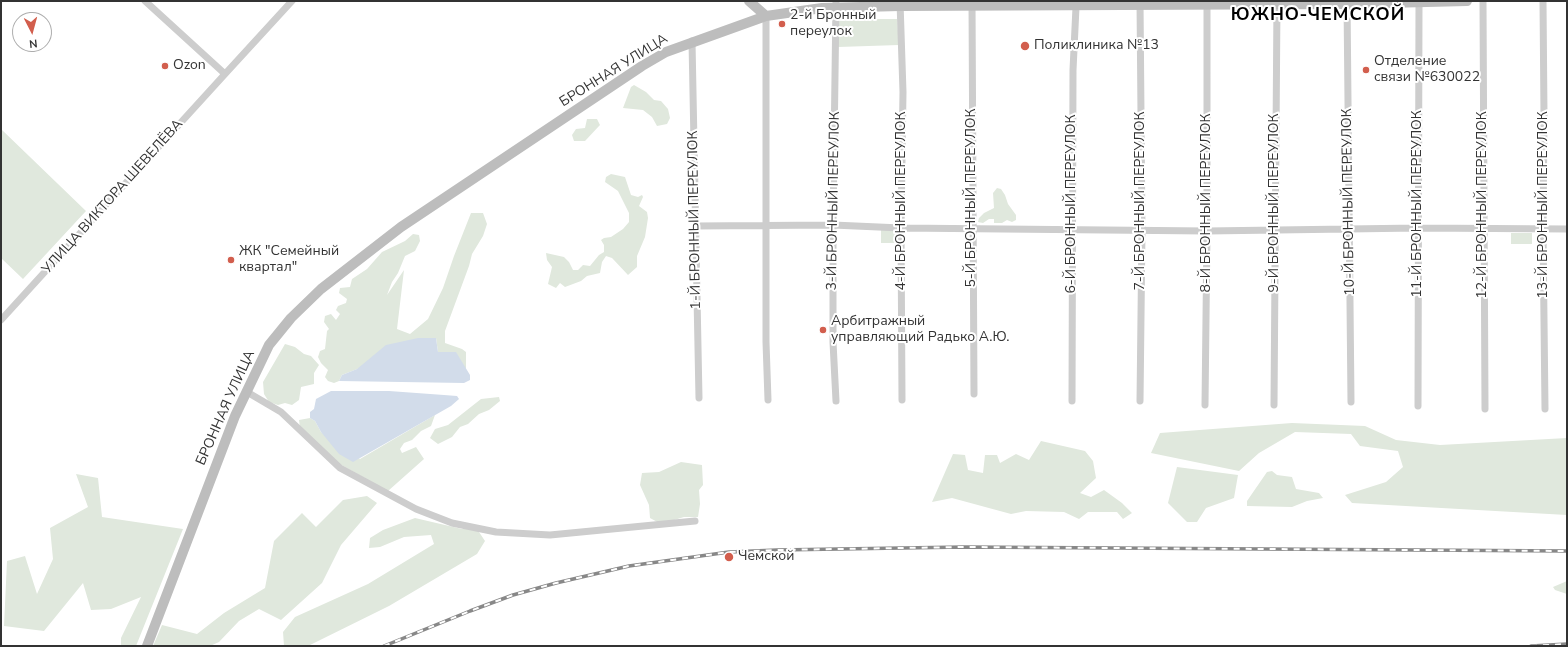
<!DOCTYPE html>
<html>
<head>
<meta charset="utf-8">
<style>
  body { margin:0 }
  #map { position:relative; width:1568px; height:647px; overflow:hidden; background:#fff; font-family:"Nunito Sans",sans-serif }
  canvas { display:block }
  .frame { position:absolute; inset:0; border:2px solid #333; pointer-events:none }
  .north { position:absolute; left:12px; top:12px; width:40px; height:40px; box-sizing:border-box; background:#fff; border:1px solid #adadad; border-radius:50%; rotate:174deg; font-size:11px; font-weight:700; line-height:16px; text-align:center; color:#333 }
  .north::after { content:''; display:block; margin:auto; width:14px; height:18px; background:#d25e4d; clip-path:polygon(50% 0,100% 100%,50% 72%,0 100%) }
</style>
</head>
<body>
<div id="map">
<canvas width="1568" height="647"></canvas>
<div class="frame"></div>
<div class="north">N</div>
</div>
<script>
const ctx = document.querySelector('canvas').getContext('2d');
ctx.lineJoin = 'round';
function fillPath(path, color) {
  ctx.fillStyle = color;
  ctx.fill(path, 'evenodd');
}
function shape(rows) {
  const path = new Path2D();
  for (const r of rows) {
    path.moveTo(r[0], r[1]);
    for (let i = 2; i < r.length; i += 2) path.lineTo(r[i], r[i + 1]);
  }
  return path;
}
function trace(path, color, width, dash) {
  ctx.strokeStyle = color;
  ctx.lineWidth = width;
  ctx.lineCap = dash ? 'butt' : 'round';
  ctx.setLineDash(dash || []);
  ctx.stroke(path);
}
function write(font, color, halo, rows, align = 'center') {
  ctx.font = font + ' "Nunito Sans",sans-serif';
  ctx.lineWidth = 4;
  ctx.setLineDash([]);
  ctx.textBaseline = 'middle';
  ctx.strokeStyle = halo;
  ctx.fillStyle = color;
  for (const [text, x, y, turn = 0] of rows) {
    ctx.save();
    ctx.translate(x, y);
    ctx.rotate((+turn || 0) * Math.PI / 180);
    ctx.textAlign = isNaN(turn) ? turn : align;
    if (halo) ctx.strokeText(text, 0, 0);
    ctx.fillText(text, 0, 0);
    ctx.restore();
  }
}
const green = shape([
  [870,19,897,19,899,45,838,47,839,21],
  [634,85,646,92,654,100,661,101,668,109,670,118,667,124,657,126,652,117,643,110,623,108,631,87],
  [587,119,597,119,600,125,585,141,574,141,572,135,576,129,585,128],
  [1,129,86,211,23,279,1,258],
  [611,174,625,177,631,195,638,197,642,195,643,197,639,206,647,212,648,218,645,237,637,256,637,267,628,275,612,258,606,256,602,262,600,273,587,276,581,281,565,287,560,283,556,288,548,284,552,267,547,260,546,253,564,257,569,262,573,270,578,270,583,265,590,266,599,255,604,252,604,245,601,240,604,238,611,237,623,229,629,222,629,213,618,191,605,182,606,177],
  [997,188,1001,189,1005,195,1008,204,1016,215,1016,220,1012,222,1007,220,1002,223,994,223,994,219,989,219,983,223,978,222,979,218,984,213,994,208,993,193],
  [471,213,483,213,487,224,483,236,472,254,469,266,445,331,445,343,462,349,466,352,466,370,455,352,438,352,436,338,342,375,339,381,334,383,328,381,325,377,328,370,321,363,318,357,320,351,325,349,327,331,329,329,324,322,325,316,331,314,336,320,340,314,336,310,338,306,346,303,347,299,339,293,340,288,350,287,352,279,367,269,382,252,405,241,413,234,419,235,420,241,415,251,405,256,398,273,392,282,387,295,404,270,397,329,410,334,428,319,443,288,454,256],
  [881,230,898,230,898,243,881,243],
  [1511,233,1532,233,1532,244,1511,244],
  [285,344,295,347,304,354,311,356,319,365,314,373,314,384,301,387,299,400,292,405,285,403,278,405,269,402,264,394,263,382],
  [499,397,500,401,489,410,479,414,468,424,460,427,452,437,438,444,430,438,435,429,448,425,481,399],
  [435,415,431,426,421,431,412,440,404,443,400,449,402,453,416,447,424,459,388,491,336,462,300,428,299,420,310,418,315,421,321,432,360,459],
  [1292,423,1365,426,1396,440,1440,445,1567,438,1567,515,1352,503,1345,495,1386,482,1403,467,1398,451,1360,446,1351,434,1295,432,1259,453,1239,471,1151,453,1160,433],
  [1041,441,1085,451,1093,461,1096,478,1080,493,1091,497,1104,490,1122,503,1132,513,1123,519,1117,512,1088,512,1079,519,1064,512,1026,511,1011,514,952,498,932,502,953,454,965,455,968,470,983,473,985,455,997,455,1000,463,1016,454,1029,460],
  [681,462,702,465,703,485,699,490,700,504,698,517,684,517,661,524,650,518,649,505,640,485,642,473,659,472],
  [1177,467,1238,475,1234,498,1206,508,1197,522,1187,522,1168,503],
  [1272,471,1277,475,1292,477,1296,489,1319,493,1323,498,1307,501,1292,507,1247,506,1247,501,1267,472],
  [76,474,98,478,102,517,183,529,136,646,121,646,121,638,141,597,111,609,91,610,83,583,44,631,4,626,7,561,25,556,37,594,53,559,50,528,88,507],
  [367,496,377,503,341,545,322,583,281,620,259,609,239,621,219,642,210,646,153,646,162,625,197,634,224,613,265,588,274,541,302,513,316,527,343,500],
  [415,518,462,529,477,529,485,541,477,554,389,606,308,646,284,646,283,632,295,617,368,584,434,544,431,535,404,537,380,547,369,548,370,538,383,530],
  [1567,581,1567,594,1555,590,1553,587]
]);
const water = shape([
  [418,338,436,338,438,352,456,352,470,375,470,380,464,383,339,381,342,375,357,369,386,345],
  [331,391,389,391,444,395,457,396,459,399,451,406,353,462,339,454,321,432,315,421,310,418,310,412,314,409,316,399]
]);
const street = shape([
  [145,1,225,74,292,1],
  [972,1,974,394],
  [1347,1,1351,402],
  [1483,1,1485,409],
  [1543,1,1544,115,1543,230,1545,409],
  [900,2,903,92,901,228,902,400],
  [766,16,766,342,768,400],
  [692,41,699,398],
  [695,226,833,225,901,228,1207,231,1418,228,1567,229],
  [1,320,225,74],
  [247,392,281,412,340,468,416,509,452,523,496,532,550,535,695,521],
  [836,401,833,342,833,225,836,1],
  [1072,401,1073,70,1076,7],
  [1140,401,1142,230,1140,1],
  [1205,405,1207,231,1207,1],
  [1274,405,1277,1],
  [1418,406,1419,1]
]);
const secondary = shape([
  [749,1,766,16],
  [147,646,235,416,269,345,291,318,321,289,401,227,642,66,666,52,766,16,822,8,900,6,1346,4,1467,1]
]);
const rail = shape([
  [384,646,470,611,513,595,556,583,629,566,729,552,777,550,964,547,1567,551],
  [1531,646,1567,644]
]);
const markers = [
  [782,24,4,"#d25e4d"],
  [1025,46,5,"#d25e4d"],
  [165,66,4,"#d25e4d"],
  [1366,70,4,"#d25e4d"],
  [231,260,4,"#d25e4d"],
  [823,330,4,"#d25e4d"],
  [729,557,5,"#d25e4d"]
];
const poiNames = [
  ["2-й Бронный",790,16],
  ["переулок",790,32],
  ["Поликлиника №13",1034,46],
  ["Отделение",1374,62],
  ["связи №630022",1374,78],
  ["Ozon",173,66],
  ["ЖК \"Семейный",239,252],
  ["квартал\"",239,268],
  ["Арбитражный",831,322],
  ["управляющий Радько А.Ю.",831,338],
  ["Чемской",738,557]
];
const streetNames = [
  ["БРОННАЯ УЛИЦА",614,71,-32],
  ["УЛИЦА ВИКТОРА ШЕВЕЛЁВА",113,197,-48],
  ["5-Й БРОННЫЙ ПЕРЕУЛОК",972,198,-90],
  ["3-Й БРОННЫЙ ПЕРЕУЛОК",834,201,-89],
  ["4-Й БРОННЫЙ ПЕРЕУЛОК",902,201,-90],
  ["7-Й БРОННЫЙ ПЕРЕУЛОК",1141,201,-90],
  ["10-Й БРОННЫЙ ПЕРЕУЛОК",1349,202,-91],
  ["8-Й БРОННЫЙ ПЕРЕУЛОК",1207,203,-90],
  ["9-Й БРОННЫЙ ПЕРЕУЛОК",1275,203,-90],
  ["6-Й БРОННЫЙ ПЕРЕУЛОК",1072,204,-90],
  ["11-Й БРОННЫЙ ПЕРЕУЛОК",1418,204,-90],
  ["12-Й БРОННЫЙ ПЕРЕУЛОК",1483,205,-90],
  ["13-Й БРОННЫЙ ПЕРЕУЛОК",1544,205,-90],
  ["1-Й БРОННЫЙ ПЕРЕУЛОК",695,220,-91],
  ["БРОННАЯ УЛИЦА",226,408,-66]
];
const districtNames = [
  ["ЮЖНО-ЧЕМСКОЙ",1318,16]
];
fillPath(green, '#e0e8dd');
fillPath(water, '#d2dcea');
trace(street, '#cdcdcd', 7);
trace(secondary, '#bdbdbd', 10);
trace(rail, '#888', 3.5);
trace(rail, '#fff', 2, [6]);
for (const [x, y, r, color] of markers) {
  const dot = new Path2D();
  dot.arc(x, y, r, 0, 2 * Math.PI);
  ctx.fillStyle = color;
  ctx.fill(dot);
  trace(dot, '#fff', 1.5);
}
write('14px', '#333', '#fff', poiNames, 'left');
write('14px', '#333', '#fff', streetNames);
ctx.letterSpacing = '1px';
write('bold 18px', '#000', '#fff', districtNames);
ctx.letterSpacing = '0px';
</script>
</body>
</html>
